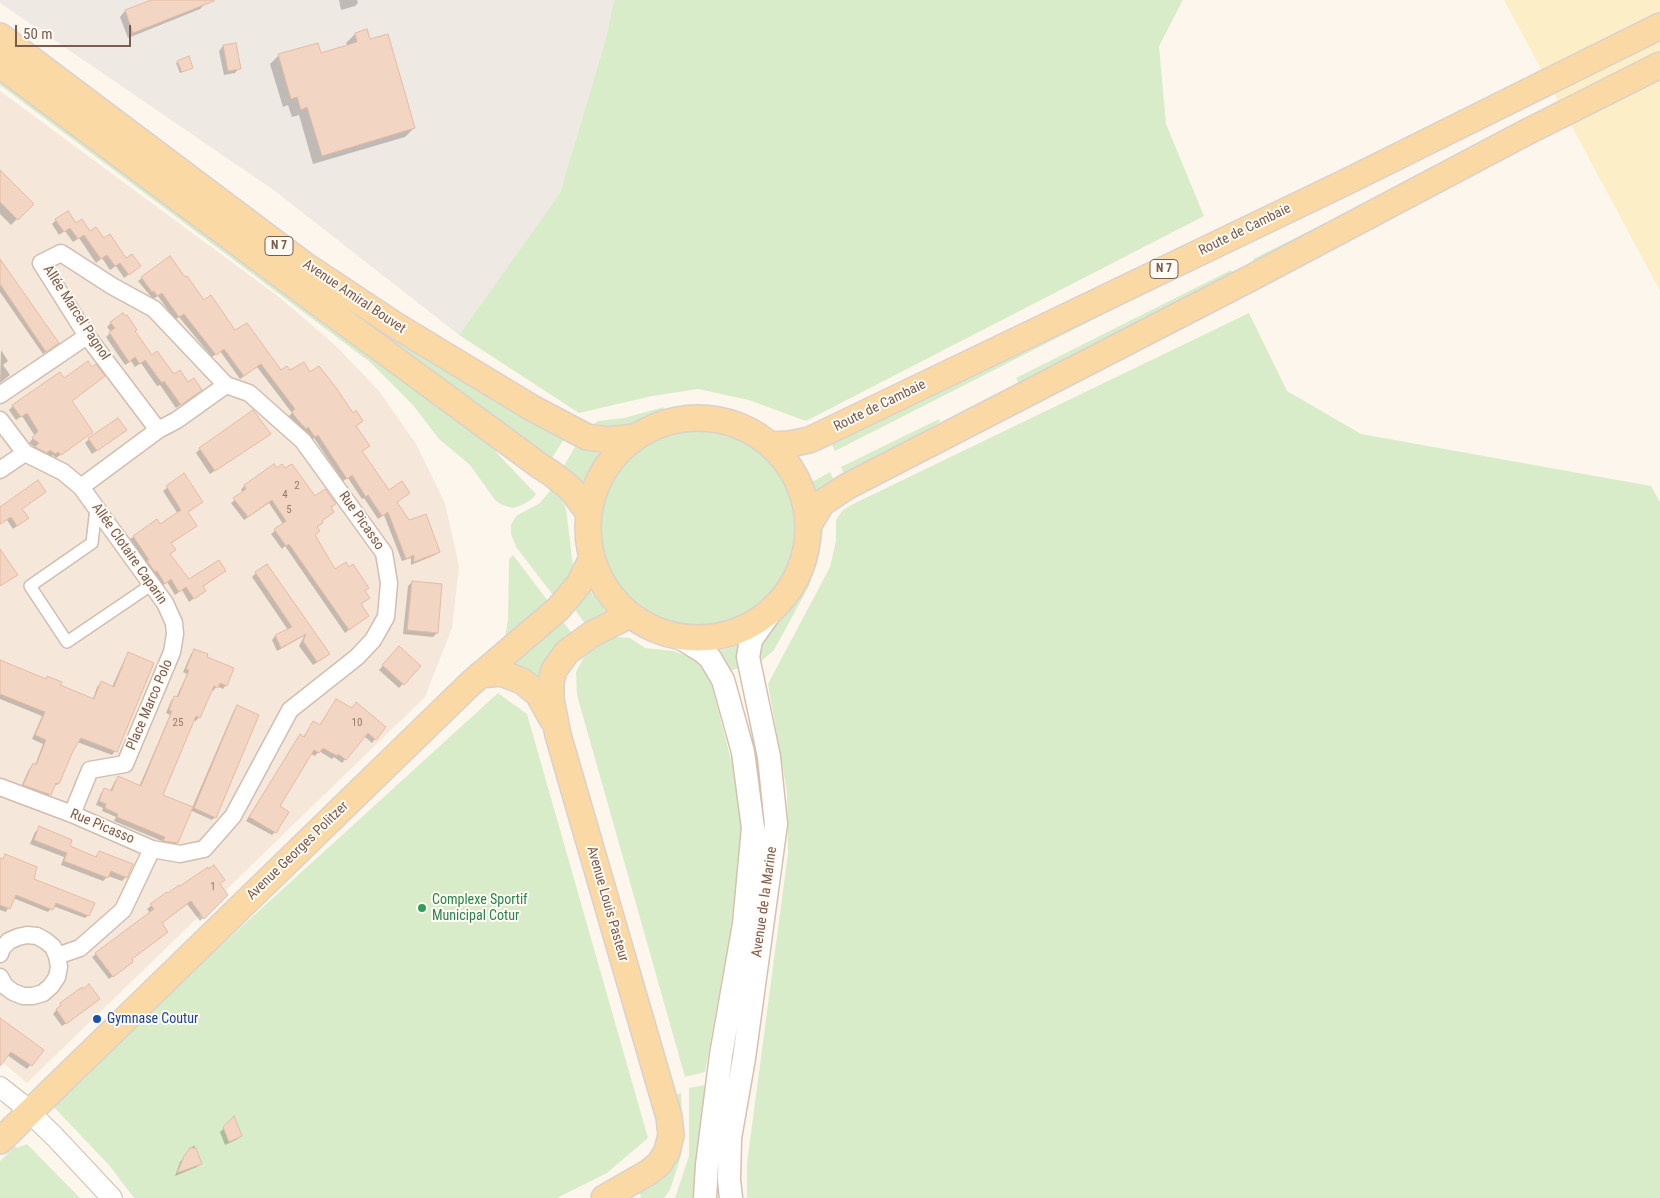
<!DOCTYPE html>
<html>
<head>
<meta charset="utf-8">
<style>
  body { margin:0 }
  #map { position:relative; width:1660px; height:1198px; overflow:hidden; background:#fdf6ec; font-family:"Roboto Condensed",sans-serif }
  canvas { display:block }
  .scale { position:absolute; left:15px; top:25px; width:116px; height:22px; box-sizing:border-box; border:2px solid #7a5c4d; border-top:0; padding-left:6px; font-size:15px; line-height:18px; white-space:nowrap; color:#7a5c4d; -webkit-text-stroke:4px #fffaf3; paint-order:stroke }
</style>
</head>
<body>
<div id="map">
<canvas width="1660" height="1198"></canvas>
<div class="scale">50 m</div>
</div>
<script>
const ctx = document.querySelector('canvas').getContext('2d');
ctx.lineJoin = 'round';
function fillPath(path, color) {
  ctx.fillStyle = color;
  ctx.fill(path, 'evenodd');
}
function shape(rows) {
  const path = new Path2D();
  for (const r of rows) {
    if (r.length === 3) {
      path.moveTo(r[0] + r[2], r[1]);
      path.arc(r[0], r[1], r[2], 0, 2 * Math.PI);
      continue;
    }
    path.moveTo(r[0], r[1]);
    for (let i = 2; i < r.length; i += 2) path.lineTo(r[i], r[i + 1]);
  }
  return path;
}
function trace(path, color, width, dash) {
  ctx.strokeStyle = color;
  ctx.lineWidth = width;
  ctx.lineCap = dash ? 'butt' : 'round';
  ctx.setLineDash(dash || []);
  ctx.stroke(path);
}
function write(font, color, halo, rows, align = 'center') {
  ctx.font = font + ' "Roboto Condensed",sans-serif';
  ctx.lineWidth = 4;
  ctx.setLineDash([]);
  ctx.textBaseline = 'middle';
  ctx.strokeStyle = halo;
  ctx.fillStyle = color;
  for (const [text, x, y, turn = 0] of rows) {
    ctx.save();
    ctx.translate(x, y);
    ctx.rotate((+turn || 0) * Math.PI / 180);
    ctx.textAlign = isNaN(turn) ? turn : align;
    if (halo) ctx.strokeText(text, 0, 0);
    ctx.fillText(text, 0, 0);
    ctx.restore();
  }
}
const residential = shape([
  [0,91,279,297,334,344,379,391,416,444,445,503,459,566,452,628,425,697,27,1083,0,1060]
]);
const industrial = shape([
  [0,0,614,0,605,42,560,193,459,335,275,191,0,3]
]);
const green = shape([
  [614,0,1183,0,1159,46,1166,124,1204,216,806,421,749,400,698,389,652,396,579,413,459,335,560,193,605,42],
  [0,49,339,303,564,439,549,463,0,59],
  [0,75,498,448,496,452,536,494,532,499,522,505,513,508,502,505,495,500,470,465,439,439,413,405,370,362,0,85],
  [1325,223,1327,228,1258,268,1253,259],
  [1216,257,835,451,830,441],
  [1231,270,1236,279,1021,387,1016,378],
  [1249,313,1287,391,1361,434,1651,486,1660,502,1660,1198,747,1198,747,1163,788,853,787,792,768,684,830,567,836,541,836,520,842,511,851,505],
  [664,407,662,412,639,421,619,433,586,429,598,421,624,418],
  [939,419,940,422,889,453,845,476,841,467],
  [697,530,101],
  [575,447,600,453,581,488,562,469],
  [830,472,835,482,815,492,810,483],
  [553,487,561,498,566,509,574,574,557,597,553,595,516,547,511,534,511,525,516,516,540,503],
  [825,518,819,556,809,586,774,650,758,664,759,646,769,628,786,610,805,583,815,554,817,528],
  [513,555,548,601,505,638,508,620,509,559],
  [587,587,612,619,589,629,572,606],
  [559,617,576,638,539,682,508,667],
  [616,637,630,638,645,648,674,651,691,658,704,670,711,683,738,786,742,821,739,859,730,933,705,1072,685,1077,577,695,576,672,584,657,592,648,601,642],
  [740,645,742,667,726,672,716,652],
  [498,693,527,714,648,1138,607,1173,557,1198,134,1198,109,1165,49,1102],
  [710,1084,695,1198,675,1198,689,1156,689,1088],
  [681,1093,683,1144,681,1156,670,1190,664,1198,641,1198,639,1188,655,1177,671,1096],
  [27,1144,80,1198,0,1198,0,1161,15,1146,17,1148]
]);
const sand = shape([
  [1504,0,1660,0,1660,291]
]);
const shadow = shape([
  [155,0,205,0,206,3,200,9,128,38,120,17,125,11],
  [339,0,357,0,358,3,355,6,341,10],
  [366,31,369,40,414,128,405,137,313,164,299,115,292,117,288,105,283,107,270,64,279,55,320,54,348,46,346,43,355,34],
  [235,44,239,68,235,73,224,75,219,51,223,46],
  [178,62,192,68,180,73,176,63],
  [0,171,32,204,11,225,0,214],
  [56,220,75,225,89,232,126,260,135,270,124,278,116,266,110,270,102,258,96,263,79,238,73,242,65,231,59,235,52,224],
  [0,263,54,346,43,354,0,292],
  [142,278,203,301,235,332,281,371,290,372,354,426,364,449,361,452,409,521,438,552,435,555,411,565,411,558,402,561,384,515,378,519,364,498,362,499,348,478,343,481,314,438,311,440,304,430,302,432,292,422,289,416,292,413,257,367,240,379,220,351,212,357,179,317,175,320,158,296,153,299,138,281],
  [111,323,134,331,151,357,197,394,176,408,160,385,157,386,141,363,135,367,131,361,125,365,106,337,111,332,107,327],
  [1,350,8,361,3,365,10,375,0,383],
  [13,406,92,432,56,458,53,455,50,457,45,453,42,456,33,451,36,448,29,443,35,436,22,416,16,420,9,410],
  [121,434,92,454,85,443,89,439],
  [269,434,210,474,196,453,200,449],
  [276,465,276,470,315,497,335,504,321,521,322,523,316,528,314,536,335,571,364,592,368,598,360,605,363,619,345,633,285,546,282,549,271,534,283,524,269,503,244,520,231,503,243,493,241,490,244,486],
  [183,475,201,502,187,513,196,526,170,544,169,554,189,581,221,574,202,587,200,594,189,602,182,590,175,595,167,582,161,587,129,540,133,537,160,526,178,514,163,491],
  [0,508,21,509,24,521,13,529,7,520,0,524],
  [256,573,328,654,324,658,313,665,299,646,304,636,277,651,272,640,275,636,288,630,252,577],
  [412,582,437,633,433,637,403,634,408,586],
  [194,650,205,658,226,685,223,689,217,686,213,691,211,690,199,717,196,721,194,720,162,796,192,808,234,710,237,707,215,817,212,820,190,810,177,843,173,846,161,844,162,841,114,821,116,817,102,811,103,808,96,805,101,793,105,789,110,791,115,781,118,778,139,787,170,715,166,713,171,701,175,697,176,698,187,674,183,672,191,654],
  [395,652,420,666,399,688,379,670],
  [128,654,115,751,112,755,77,742,58,784,53,787,50,795,46,798,20,789,29,769,33,765,35,765,43,744,32,739,42,716,0,699,0,662,93,699,97,687,101,683,112,687,125,658],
  [336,700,375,739,372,743,364,736,342,763,334,757,332,759,319,751,315,756,311,754,278,806,275,832,272,835,246,821,297,740,303,737,313,723,319,726],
  [40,828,68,847,95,858,99,852,126,877,122,881,108,876,103,881,61,865,64,857,30,844,35,832],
  [5,855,37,868,33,879,88,915,85,918,53,906,48,912,13,898,6,912,0,910,0,859,2,860],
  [218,884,226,895,200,921,187,904,161,923,130,960,128,965,109,979,92,957,150,913,147,909,166,894,168,895],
  [82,989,94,1003,62,1026,53,1014,61,1004],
  [0,1020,42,1050,27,1069,7,1055,0,1060],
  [234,1118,241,1136,236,1140,225,1145,220,1132],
  [194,1145,201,1163,197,1167,175,1176,180,1162]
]);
const building = shape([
  [151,0,214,0,214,1,133,33,125,10,151,0],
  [367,29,370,39,388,34,415,128,322,156,307,107,301,110,297,97,291,99,278,54,318,43,321,53,357,42,355,33,367,29],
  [236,43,241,69,228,71,223,45,236,43],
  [189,56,193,68,182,72,177,61,189,56],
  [0,170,34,204,18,220,0,202,0,170],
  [68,211,76,223,82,219,90,231,96,227,104,238,110,234,126,258,132,254,141,266,129,275,120,263,115,266,107,255,101,259,84,235,78,239,70,228,64,232,55,219,68,211],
  [170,256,185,277,187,276,204,300,211,295,235,330,247,323,281,370,287,366,290,370,304,362,310,372,319,366,337,389,353,413,356,410,363,421,356,426,370,446,362,451,389,490,402,481,410,493,397,502,409,520,426,514,440,552,414,562,414,555,406,559,388,512,382,516,368,495,366,497,352,475,347,479,318,435,315,437,308,427,306,429,296,418,292,412,295,409,261,364,244,376,224,349,216,355,184,314,179,317,162,293,157,296,154,291,152,292,141,277,170,256],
  [0,259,59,343,46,352,0,284,0,259],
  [123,313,125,316,127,315,137,330,135,331,152,355,157,351,174,374,180,370,188,382,194,378,202,390,181,405,164,381,162,383,145,360,140,364,135,357,129,362,109,332,115,328,110,322,123,313],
  [88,361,92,367,96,364,105,376,72,401,93,432,61,455,58,452,55,454,50,450,47,453,35,447,39,443,32,438,38,431,27,413,21,417,12,405,60,372,64,378,88,361],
  [253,410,271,434,215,471,199,448,253,410],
  [118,418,127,430,97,451,88,438,118,418],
  [274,464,277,468,282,464,285,468,292,464,315,496,325,489,336,504,331,507,334,512,322,521,323,523,317,527,320,531,315,535,335,569,346,562,349,567,353,564,369,588,365,591,370,598,361,604,369,616,349,630,289,544,286,546,274,529,286,521,272,500,248,517,233,498,246,489,244,485,274,464],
  [184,473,203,502,188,512,197,526,171,543,176,550,170,554,189,579,219,560,226,571,203,586,206,591,194,599,186,587,179,592,171,579,165,584,157,571,155,572,147,561,149,560,133,536,157,519,160,524,181,510,166,486,184,473],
  [38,480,46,492,22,509,29,518,17,526,11,517,0,524,0,507,38,480],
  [0,549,18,575,0,586,0,549],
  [267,564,330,654,317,662,303,641,306,634,281,648,275,635,292,627,255,572,267,564],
  [412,581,442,584,438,633,407,630,412,581],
  [399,646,421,666,404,685,382,665,399,646],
  [194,649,208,654,207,657,234,668,227,686,220,683,218,688,214,686,200,718,196,716,163,795,193,807,178,843,163,841,165,837,117,817,118,814,105,808,106,804,99,801,104,788,112,791,118,776,141,786,172,711,169,710,174,696,178,697,189,670,186,669,194,649],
  [128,652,154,663,117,752,81,738,73,751,59,784,56,783,51,795,23,785,33,763,36,765,46,740,35,735,45,712,0,694,0,660,46,679,47,676,62,682,60,685,94,699,101,681,114,687,128,652],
  [336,699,352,708,356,702,386,727,376,740,368,733,346,760,338,754,337,756,323,748,319,753,314,750,280,806,289,812,276,833,249,817,300,734,304,737,313,721,320,725,336,699],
  [237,705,259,715,216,818,194,808,237,705],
  [39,826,72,840,70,846,96,857,99,851,133,864,127,878,111,871,108,878,64,861,67,853,34,840,39,826],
  [5,854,37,867,34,879,95,903,89,916,56,903,53,910,16,895,10,909,0,905,0,858,3,859,5,854],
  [214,865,225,880,220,884,228,895,204,919,191,901,162,923,168,932,132,959,133,962,113,977,95,953,154,909,150,904,167,892,168,893,179,885,180,886,208,867,208,869,214,865],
  [89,984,100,999,66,1024,56,1009,61,1005,60,1003,82,987,83,989,89,984],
  [0,1018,44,1050,32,1066,11,1052,0,1066,0,1018],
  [234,1116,242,1136,229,1142,223,1127,234,1116],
  [190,1148,196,1148,202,1164,177,1173,184,1156,190,1148]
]);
const pedestrian = shape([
  [96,508,92,543,30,586,67,642,151,585]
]);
const minor = shape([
  [0,395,87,336],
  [0,420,25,453,63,472,81,487,165,603,174,623,175,634,172,652,125,764,90,770,72,814],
  [0,470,25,453],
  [81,487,158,430,177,420,226,385],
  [0,787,72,814,152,849,180,854,204,849,233,816,290,710,357,657,373,640,386,617,389,583,384,553,303,441,249,393,226,385,154,309,112,286,61,253,41,263,87,336,158,430],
  [0,954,2,948,9,941,18,937,27,935,37,936,46,941,53,947,57,956,59,967,57,977,51,986,43,993,33,996,23,996,13,992,5,986,0,977],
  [57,956,80,948,123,910,152,849]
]);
const tertiary = shape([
  [0,1087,19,1102,55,1137,112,1198]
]);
const secondary = shape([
  [679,637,702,651,710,658,723,680,743,752,753,828,744,924,721,1055,707,1165,705,1198],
  [731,1198,729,1180,730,1138,744,1058,776,824,769,757,748,657,751,640,770,613]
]);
const primary = shape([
  [0,36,306,266,395,325,532,408,587,437,609,440,635,437],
  [0,65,317,302,540,466,551,473,570,488,589,513],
  [698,528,110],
  [770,445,790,444,809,440,820,435,1346,182,1660,26],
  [808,526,822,503,846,487,1249,279,1523,134,1660,65],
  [480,675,501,673,522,681,538,694,552,719],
  [0,1141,470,684,558,609,579,584,592,558],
  [604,1198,649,1172,659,1164,667,1151,671,1135,669,1117,558,735,551,699,551,682,554,670,567,652,592,634,630,615]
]);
const markers = [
  [422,908,5,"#2e9e5b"],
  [97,1019,5,"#1a4fb4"]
];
const numberNames = [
  ["2",297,486],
  ["4",285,495],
  ["5",289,510],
  ["25",178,723],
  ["10",357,723],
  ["1",213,887]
];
const shields = [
  [279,246,28],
  [1164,269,28]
];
const shieldNames = [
  ["N 7",279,246],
  ["N 7",1164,269]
];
const streetNames = [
  ["Route de Cambaie",1245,230,-26],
  ["Avenue Amiral Bouvet",354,297,34],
  ["Allée Marcel Pagnol",76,313,57],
  ["Route de Cambaie",880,406,-26],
  ["Rue Picasso",361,521,55],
  ["Allée Clotaire Caparin",129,554,55],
  ["Place Marco Polo",150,705,-67],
  ["Rue Picasso",102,827,23],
  ["Avenue Georges Politzer",298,851,-44],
  ["Avenue de la Marine",765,902,-82],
  ["Avenue Louis Pasteur",607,904,74]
];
const leisureNames = [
  ["Complexe Sportif",432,900],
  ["Municipal Cotur",432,916]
];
const transitNames = [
  ["Gymnase Coutur",107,1019]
];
fillPath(residential, '#f5e8da');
fillPath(industrial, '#efe9e4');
fillPath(green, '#d8ecc9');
fillPath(sand, '#fcefc7');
fillPath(shadow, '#0003');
fillPath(building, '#f3d5c3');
trace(building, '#e6bba3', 1);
trace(pedestrian, '#d1beb0', 14);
trace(minor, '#d1beb0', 19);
trace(tertiary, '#d1beb0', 22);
trace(secondary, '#d6c0b0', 25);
trace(primary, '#dad1cd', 28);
trace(pedestrian, '#fff', 11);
trace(minor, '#fff', 16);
trace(tertiary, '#fff', 20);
trace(secondary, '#fff', 22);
trace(primary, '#fbd9a5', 25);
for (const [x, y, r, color] of markers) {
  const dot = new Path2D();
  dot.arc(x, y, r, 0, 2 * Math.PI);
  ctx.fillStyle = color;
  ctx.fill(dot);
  trace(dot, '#fffaf3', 2);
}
write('11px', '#987a6a', null, numberNames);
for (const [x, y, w] of shields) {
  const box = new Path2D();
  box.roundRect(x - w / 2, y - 9.5, w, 19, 4);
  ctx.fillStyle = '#fffaf3';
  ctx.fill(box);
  trace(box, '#7a5c4d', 1);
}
write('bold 12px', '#7a5c4d', null, shieldNames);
write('14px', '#7a5c4d', '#fffaf3', streetNames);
write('14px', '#27864d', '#fffaf3', leisureNames, 'left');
write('14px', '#164399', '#fffaf3', transitNames, 'left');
</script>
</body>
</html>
